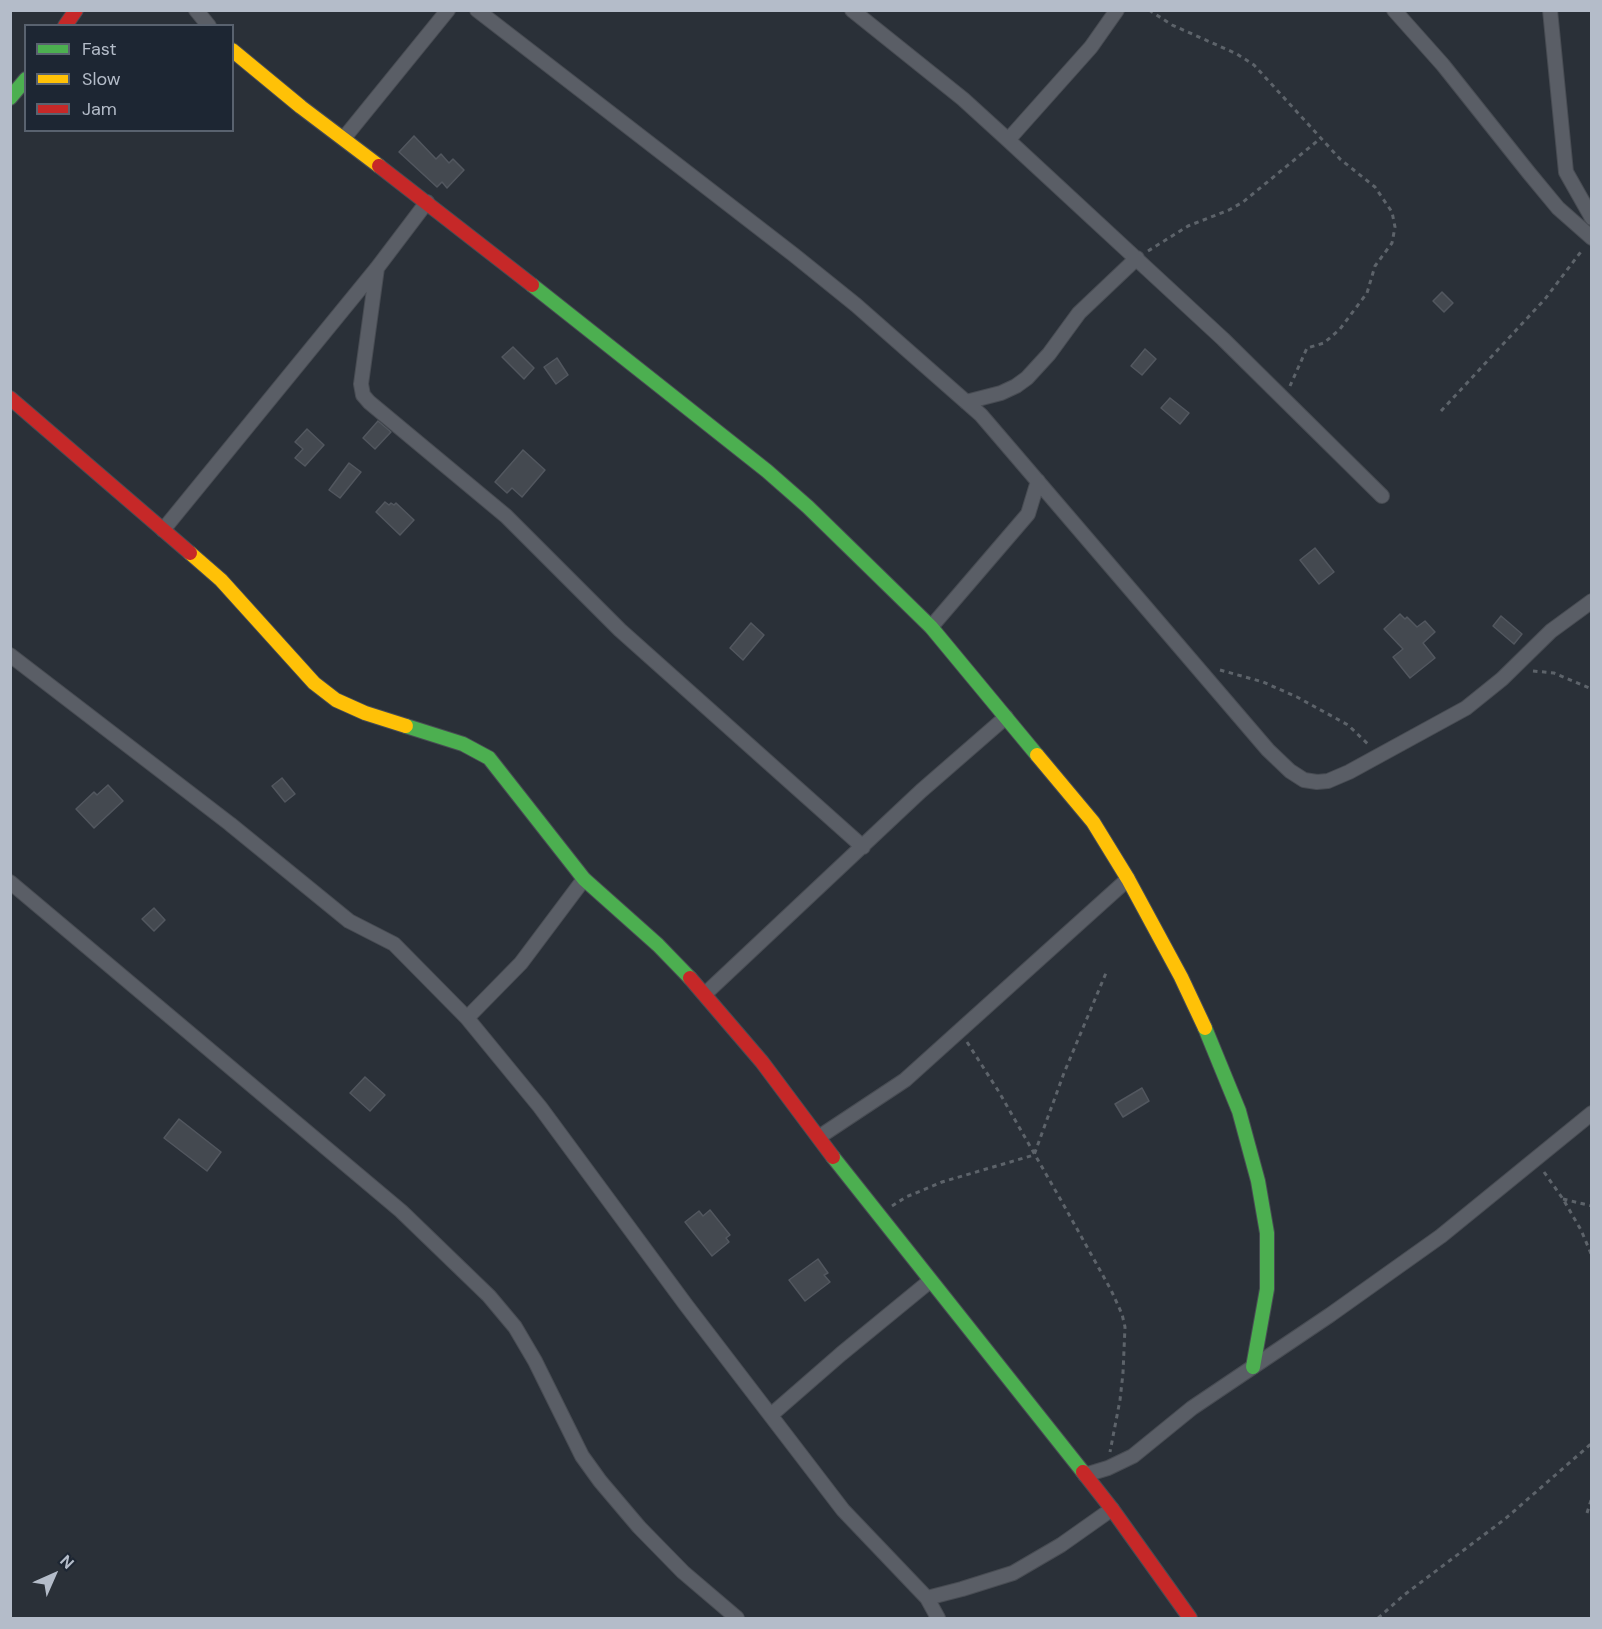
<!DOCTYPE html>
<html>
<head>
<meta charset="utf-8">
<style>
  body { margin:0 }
  #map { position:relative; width:1602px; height:1629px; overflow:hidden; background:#2a3038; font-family:"DM Sans",sans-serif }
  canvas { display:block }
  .frame { position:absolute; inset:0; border:12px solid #b4bcc9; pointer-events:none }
  .legend { position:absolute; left:24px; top:24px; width:210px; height:108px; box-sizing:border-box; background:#1d2633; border:2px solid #59626f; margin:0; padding:8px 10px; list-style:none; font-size:18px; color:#b4bcc9 }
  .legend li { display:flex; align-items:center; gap:12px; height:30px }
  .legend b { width:30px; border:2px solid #59626f }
  .north { position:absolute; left:24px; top:1545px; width:60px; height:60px; -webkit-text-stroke:4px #1d2633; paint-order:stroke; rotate:45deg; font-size:16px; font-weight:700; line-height:24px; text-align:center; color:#b4bcc9 }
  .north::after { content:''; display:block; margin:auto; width:21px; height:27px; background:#b4bcc9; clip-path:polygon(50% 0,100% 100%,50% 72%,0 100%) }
</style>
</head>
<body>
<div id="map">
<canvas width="1602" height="1629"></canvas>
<div class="frame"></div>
<ul class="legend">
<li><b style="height:8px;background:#4caf50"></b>Fast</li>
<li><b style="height:8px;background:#ffc107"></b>Slow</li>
<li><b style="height:8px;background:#c62828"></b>Jam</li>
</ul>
<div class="north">N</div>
</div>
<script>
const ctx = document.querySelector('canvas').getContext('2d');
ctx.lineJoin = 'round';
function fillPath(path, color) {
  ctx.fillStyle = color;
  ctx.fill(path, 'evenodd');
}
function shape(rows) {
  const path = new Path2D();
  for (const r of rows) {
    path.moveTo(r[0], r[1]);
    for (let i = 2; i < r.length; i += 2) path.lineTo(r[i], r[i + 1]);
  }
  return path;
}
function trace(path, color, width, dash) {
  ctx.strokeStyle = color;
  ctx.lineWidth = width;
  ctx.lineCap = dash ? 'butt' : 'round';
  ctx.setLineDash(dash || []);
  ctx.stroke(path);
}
const building = shape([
  [414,136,436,159,441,154,449,163,453,159,464,170,447,188,442,182,437,187,399,152,414,136],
  [1442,292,1453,303,1444,312,1433,301,1442,292],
  [513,347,534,368,524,379,502,357,513,347],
  [1145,349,1156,359,1142,375,1131,366,1145,349],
  [557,358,568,375,556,384,544,367,557,358],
  [1170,398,1189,413,1180,424,1161,408,1170,398],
  [378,421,391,432,375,449,363,438,378,421],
  [307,429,324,445,305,466,295,458,303,449,295,442,307,429],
  [523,450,545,470,522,497,512,488,507,493,495,482,523,450],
  [349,463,361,472,340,498,329,490,349,463],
  [385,502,389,505,391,503,394,505,396,503,414,520,400,535,376,512,385,502],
  [1315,548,1334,572,1319,584,1300,560,1315,548],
  [1400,614,1405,619,1407,617,1417,627,1425,621,1435,632,1423,643,1435,658,1410,678,1393,657,1403,649,1384,629,1400,614],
  [1501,616,1522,634,1514,644,1493,626,1501,616],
  [751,623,764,635,743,660,730,648,751,623],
  [282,778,295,794,285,802,272,786,282,778],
  [108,785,123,801,94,828,76,809,94,792,97,795,108,785],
  [154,908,165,920,154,931,142,919,154,908],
  [365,1077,385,1095,370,1111,350,1093,365,1077],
  [1142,1088,1149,1101,1123,1117,1115,1104,1142,1088],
  [179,1119,221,1152,207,1171,164,1138,179,1119],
  [710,1210,730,1235,726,1238,729,1242,712,1256,685,1222,699,1211,703,1216,710,1210],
  [818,1259,828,1273,824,1275,830,1282,805,1301,789,1280,818,1259]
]);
const path = shape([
  [1149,10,1172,25,1237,54,1254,65,1340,159,1375,187,1392,212,1395,227,1392,243,1375,266,1367,293,1340,329,1324,343,1307,348,1290,386],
  [1148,251,1188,226,1229,210,1243,202,1321,138],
  [1441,411,1545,299,1583,249],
  [1220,670,1263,682,1297,697,1348,725,1370,746],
  [1533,671,1554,673,1592,689],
  [967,1042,999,1092,1062,1202,1111,1290,1122,1314,1125,1327,1123,1373,1120,1400,1110,1452],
  [1544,1172,1563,1199,1581,1230,1592,1256],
  [1563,1199,1592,1206],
  [892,1206,906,1197,942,1182,1034,1155,1064,1073,1106,973],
  [1587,1513,1592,1497],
  [1378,1618,1404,1595,1505,1519,1592,1443]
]);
const street = shape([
  [196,10,209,26],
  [477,10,794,255,856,305,981,415,1268,750,1290,771,1304,780,1317,782,1328,781,1349,772,1466,708,1502,679,1551,631,1592,601],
  [852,10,963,99,1008,140,1223,339,1382,496],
  [1394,10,1443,65,1529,173,1558,208,1592,238],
  [1550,10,1566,172,1592,218],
  [344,138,448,10],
  [1008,140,1091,47,1117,10],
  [377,268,361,384,363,395,369,402,506,516,620,630,863,847],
  [966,402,1001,393,1016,386,1027,378,1049,354,1079,313,1137,258],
  [163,530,377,268,427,202],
  [931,627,1028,514,1038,481],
  [10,655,230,824,349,921,394,944,467,1018,540,1107,686,1305,843,1510,927,1598,938,1618],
  [10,882,401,1211,489,1296,515,1327,535,1361,582,1456,600,1481,639,1527,683,1572,737,1618],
  [705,994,921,791,1006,717],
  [467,1018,521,963,584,879],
  [819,1137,905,1080,1128,879],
  [771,1415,841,1354,930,1281],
  [1085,1475,1108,1468,1133,1456,1192,1408,1330,1315,1441,1236,1592,1113],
  [927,1598,962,1589,1013,1573,1061,1545,1112,1509]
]);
const fast = shape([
  [10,98,26,79],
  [532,285,767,471,808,507,931,627,1037,755],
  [406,726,463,744,489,758,584,879,658,945,690,978],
  [1205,1028,1239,1111,1258,1181,1267,1233,1267,1289,1253,1367],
  [833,1157,1083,1472]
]);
const slow = shape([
  [232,50,301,107,379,166],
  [190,553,221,580,314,683,336,700,365,713,406,726],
  [1037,755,1093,822,1128,879,1181,977,1205,1028]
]);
const jam = shape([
  [65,26,76,10],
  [379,166,532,285],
  [10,398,190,553],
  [690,978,762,1062,833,1157],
  [1083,1472,1112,1509,1190,1618]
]);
fillPath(building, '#444950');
trace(building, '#52575f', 1.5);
trace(street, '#484c53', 16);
trace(fast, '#484c53', 16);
trace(slow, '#484c53', 16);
trace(jam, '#484c53', 16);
trace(path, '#5d636a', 3, [4.5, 4.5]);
trace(street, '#5a5e66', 14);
trace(fast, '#4caf50', 14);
trace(slow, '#ffc107', 14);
trace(jam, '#c62828', 14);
</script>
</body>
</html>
